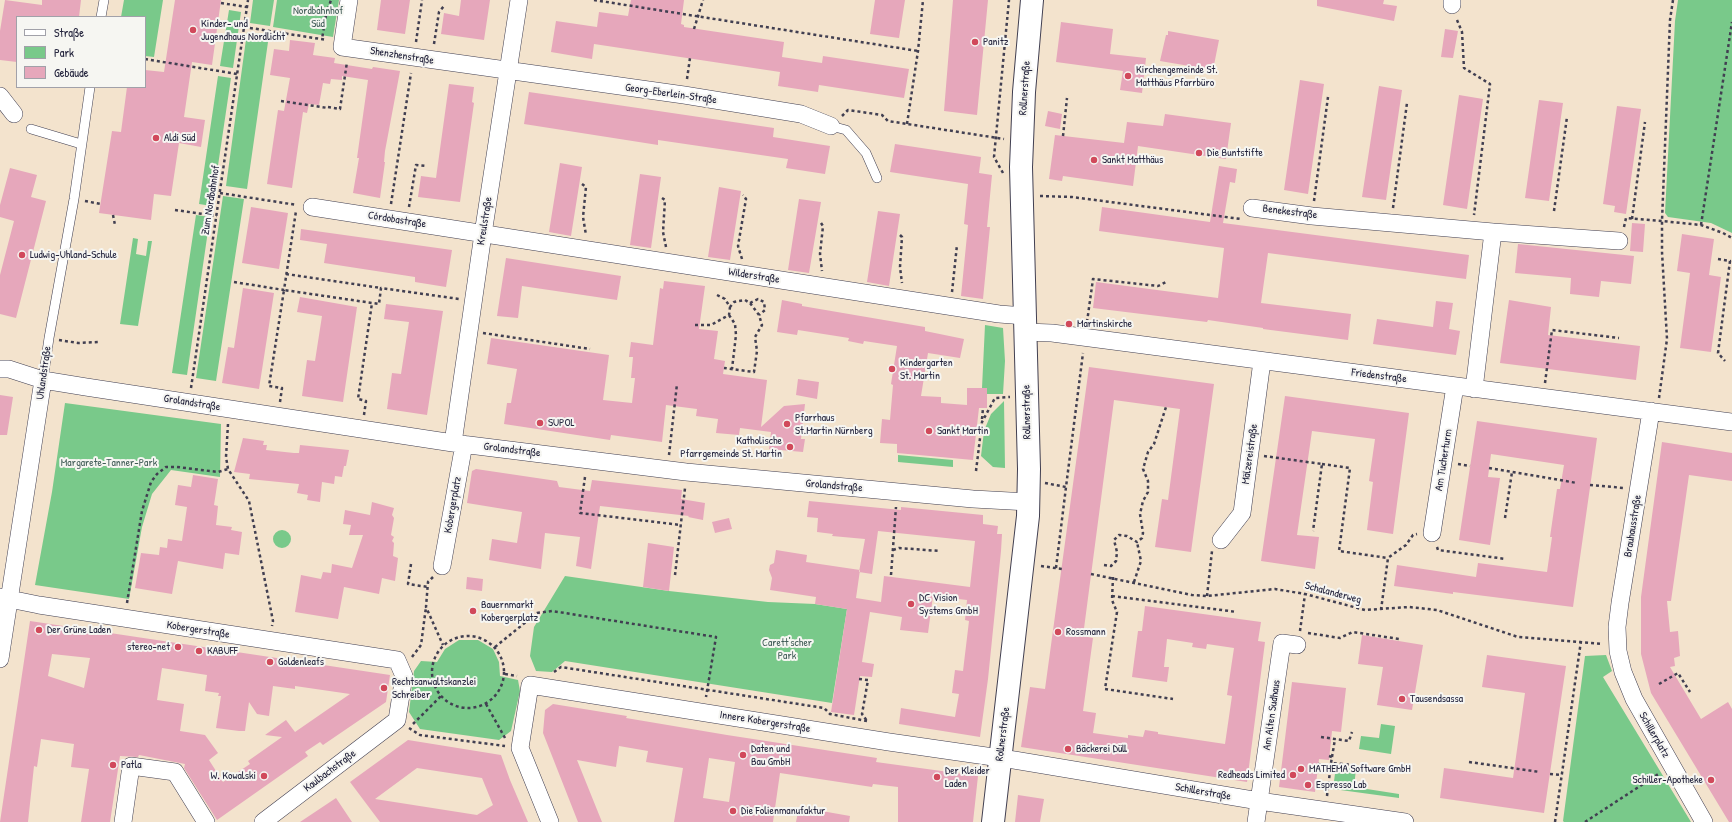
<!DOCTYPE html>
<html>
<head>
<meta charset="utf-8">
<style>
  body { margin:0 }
  #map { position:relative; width:1732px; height:822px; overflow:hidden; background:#f3e3cd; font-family:"Patrick Hand",sans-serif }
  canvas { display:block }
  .legend { position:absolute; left:16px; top:16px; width:130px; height:72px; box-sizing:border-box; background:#f6f6f2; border:1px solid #a1a1a9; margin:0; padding:5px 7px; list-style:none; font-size:12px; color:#22223b }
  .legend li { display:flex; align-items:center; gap:8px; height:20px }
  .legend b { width:20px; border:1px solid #a1a1a9 }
</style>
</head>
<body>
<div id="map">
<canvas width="1732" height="822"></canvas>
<ul class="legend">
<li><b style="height:5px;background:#fff"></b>Straße</li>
<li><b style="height:11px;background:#79c98a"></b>Park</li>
<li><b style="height:11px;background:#e6a7bb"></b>Gebäude</li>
</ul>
</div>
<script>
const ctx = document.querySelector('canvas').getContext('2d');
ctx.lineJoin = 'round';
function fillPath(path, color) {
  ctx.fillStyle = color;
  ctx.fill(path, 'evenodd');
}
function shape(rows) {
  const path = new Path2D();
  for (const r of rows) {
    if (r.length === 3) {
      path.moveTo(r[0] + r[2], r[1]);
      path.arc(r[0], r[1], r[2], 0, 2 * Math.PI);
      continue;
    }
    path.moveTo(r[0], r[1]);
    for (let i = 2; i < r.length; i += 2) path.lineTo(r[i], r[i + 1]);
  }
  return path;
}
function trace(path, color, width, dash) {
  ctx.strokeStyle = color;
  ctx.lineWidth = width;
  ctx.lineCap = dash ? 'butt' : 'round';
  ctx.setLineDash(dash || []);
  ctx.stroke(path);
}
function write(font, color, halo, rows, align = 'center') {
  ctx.font = font + ' "Patrick Hand",sans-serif';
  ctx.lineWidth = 4;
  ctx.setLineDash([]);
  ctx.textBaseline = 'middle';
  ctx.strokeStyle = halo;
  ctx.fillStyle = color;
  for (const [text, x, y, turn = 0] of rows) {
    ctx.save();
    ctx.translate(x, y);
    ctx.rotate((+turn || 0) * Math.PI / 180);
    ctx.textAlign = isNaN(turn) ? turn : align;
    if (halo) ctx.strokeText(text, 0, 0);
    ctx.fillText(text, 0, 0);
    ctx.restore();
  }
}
const green = shape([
  [124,0,163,0,154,57,145,56,145,17,121,17],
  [253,0,274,0,270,26,250,23],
  [277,0,339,0,333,37,273,27],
  [1678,0,1732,0,1732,233,1711,223,1668,217,1665,213,1675,21],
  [229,10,241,12,233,68,220,66],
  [247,32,269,35,247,189,226,186],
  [218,76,231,78,212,206,199,204],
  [223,196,244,199,216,381,196,378],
  [196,215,210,217,187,375,172,373],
  [133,238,138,239,136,254,146,256,148,241,152,241,138,326,120,324],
  [985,325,1003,328,1005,361,1003,394,987,394,987,388,982,388],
  [1004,401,1005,468,993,467,981,456,984,431,991,414],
  [65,403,221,424,220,477,171,470,152,494,142,527,129,599,35,585,52,492],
  [898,455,953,460,953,467,898,462],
  [282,539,9],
  [565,576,669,591,768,602,815,604,847,609,832,703,565,661,552,672,536,671,530,656,534,627],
  [459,640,478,640,493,649,499,662,500,676,518,680,520,691,511,731,499,740,420,729,409,712,414,671,421,661,437,662,445,649],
  [1606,655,1612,671,1603,677,1691,822,1564,822,1563,821,1585,656],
  [1381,724,1395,726,1391,754,1359,749,1361,736,1379,738],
  [1336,766,1356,769,1354,787,1399,794,1399,798,1333,789]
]);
const building = shape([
  [5,0,42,5,42,0,81,0,79,17,17,17,17,62,0,60,0,31],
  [175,0,221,0,212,65,192,62,184,117,205,120,201,147,179,143,171,196,154,194,151,220,99,213,112,131,121,132,127,87,145,87,145,70,164,72],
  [381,0,410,0,405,34,377,30],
  [461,0,490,0,484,40,441,34,444,13,459,16],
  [631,0,684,0,681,24,684,25,684,27,784,42,782,57,822,63,823,56,909,69,904,98,819,85,818,92,778,86,780,72,594,44,592,59,551,52,556,21,597,27,599,12,628,16],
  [875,0,905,0,899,38,870,34],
  [953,0,988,0,977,115,944,111],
  [1317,0,1384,0,1383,4,1397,6,1394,21,1317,6],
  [1061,22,1113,29,1110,54,1146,58,1142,93,1120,90,1123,71,1056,62],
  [1445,29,1458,31,1453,58,1441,57],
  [1168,31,1219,40,1213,70,1160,61,1166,35,1168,35],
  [290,40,315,43,313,55,335,58,334,63,372,69,373,67,400,71,385,151,384,162,385,162,380,198,353,193,359,158,357,158,368,80,342,76,342,80,331,79,330,84,323,83,319,105,309,104,307,113,303,112,292,188,267,184,278,110,284,111,290,78,270,75,274,49,289,51],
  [1300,80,1324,84,1308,194,1284,190],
  [449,84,474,87,472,102,474,103,460,202,418,197,421,176,436,178],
  [1379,86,1402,90,1386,200,1362,197],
  [529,92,774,128,773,137,830,146,825,174,786,168,788,159,658,140,658,145,524,124],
  [1459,95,1483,99,1467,209,1443,205],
  [1539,100,1563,103,1549,201,1525,198],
  [1617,106,1641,109,1626,214,1614,212,1615,206,1603,204],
  [1048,111,1062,114,1060,129,1045,126],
  [1165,114,1231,123,1226,159,1138,146,1133,186,1063,176,1062,181,1049,179,1055,135,1124,143,1127,122,1163,126],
  [895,144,981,157,979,173,992,175,987,227,990,227,983,299,961,296,968,225,964,224,968,184,890,172],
  [560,163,582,167,571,236,549,232],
  [1219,166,1237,169,1235,183,1230,182,1223,223,1469,255,1466,279,1268,253,1261,303,1351,314,1348,340,1263,329,1263,328,1208,320,1207,322,1093,308,1096,282,1218,298,1224,248,1099,231,1102,207,1210,222],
  [10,168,37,175,31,197,46,201,16,318,0,314,0,275,14,221,0,217,0,205],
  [640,174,661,177,651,248,630,245],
  [719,187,741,191,730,260,708,257],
  [799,199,821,202,809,273,788,270],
  [251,207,288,213,279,269,242,263],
  [878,211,900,214,889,286,867,282],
  [1632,223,1645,224,1643,252,1630,251],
  [301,229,452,250,446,287,415,282,415,277,324,263,327,244,300,240],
  [1682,234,1714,239,1709,275,1721,277,1711,352,1680,348,1690,273,1677,271],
  [1518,244,1634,256,1631,284,1601,281,1599,297,1570,294,1571,278,1515,273],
  [506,258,621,276,617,300,522,286,518,318,497,316],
  [664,281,705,286,699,329,718,331,714,359,725,361,723,374,767,380,761,427,784,406,805,404,801,439,805,439,803,452,769,449,771,432,740,428,739,435,716,433,718,419,696,416,697,409,666,405,662,442,611,435,610,440,504,424,507,403,511,403,517,369,487,364,491,338,609,355,603,400,632,403,635,378,631,378,633,357,629,357,631,342,653,345,660,288,663,289],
  [243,288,274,293,259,389,222,383,228,347,234,348],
  [300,297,357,307,343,402,302,396,307,360,315,361,322,316,297,312],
  [782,300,802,304,802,306,925,327,925,331,964,339,960,358,928,353,921,396,941,397,941,403,967,405,967,388,987,388,987,408,979,408,973,460,897,453,897,444,880,443,882,419,890,420,893,385,891,384,897,346,864,341,863,344,848,341,849,338,798,330,797,335,777,332],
  [1509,300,1551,307,1548,335,1640,346,1636,380,1500,363],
  [1436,301,1453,303,1449,329,1460,331,1456,355,1373,344,1377,319,1433,327],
  [386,304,443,311,427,415,387,409,392,373,401,374,409,322,384,319],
  [1089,367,1214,384,1191,552,1155,547,1162,499,1168,500,1180,409,1114,400,1083,636,1093,638,1083,711,1096,713,1093,733,1128,738,1128,735,1143,737,1145,730,1158,732,1158,734,1225,744,1232,696,1227,695,1234,648,1207,644,1206,649,1192,647,1193,643,1167,639,1164,667,1169,667,1167,682,1132,677,1138,631,1142,631,1145,606,1261,622,1258,641,1265,642,1247,782,1021,747,1030,687,1045,689],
  [798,379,819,382,817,399,796,395],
  [0,395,13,397,7,435,0,435],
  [1285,396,1409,413,1393,534,1367,530,1373,482,1369,481,1375,439,1312,431,1297,535,1319,537,1315,569,1261,561],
  [1477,421,1597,438,1573,607,1453,592,1453,594,1394,586,1397,565,1476,577,1478,563,1547,572,1552,537,1550,537,1557,489,1560,489,1564,465,1491,454,1488,477,1500,478,1490,545,1459,540],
  [243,438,264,441,263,445,267,445,266,450,294,453,299,453,300,445,349,450,346,466,344,466,342,477,335,476,334,484,322,482,320,502,307,500,308,495,297,493,299,484,249,479,250,474,234,472],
  [1662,442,1732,453,1732,481,1689,475,1671,601,1667,601,1670,632,1678,631,1680,656,1674,658,1675,666,1670,667,1701,719,1728,702,1732,709,1732,822,1729,822,1651,693,1641,654,1641,597],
  [476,469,557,481,559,487,590,491,592,480,682,490,681,499,705,503,703,520,688,517,689,516,600,506,591,569,576,566,580,537,545,533,541,569,489,560,492,539,517,543,522,512,467,503,472,471],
  [193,475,218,479,214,505,218,506,216,525,232,527,231,530,242,532,239,555,225,553,223,569,178,561,172,594,135,588,141,553,159,555,160,547,167,548,168,539,182,541,187,507,175,505,178,485,191,487],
  [809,501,901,510,901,507,983,515,983,524,998,526,997,534,1002,534,1001,551,988,679,980,737,899,724,901,708,955,717,959,694,952,693,955,670,963,671,969,621,965,620,967,600,933,596,928,633,900,630,902,617,870,612,862,662,874,664,872,677,860,676,854,715,831,712,847,609,815,604,816,597,770,590,772,578,769,570,770,565,774,563,776,550,807,555,806,562,860,570,856,598,881,602,884,576,970,587,975,541,878,531,872,574,859,572,865,539,832,536,833,534,817,532,818,518,807,517],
  [372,502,394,508,392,515,394,518,391,535,394,537,392,541,394,543,393,556,398,558,395,581,382,578,379,594,344,587,338,619,295,612,301,575,321,579,323,572,331,573,332,564,352,568,363,535,349,535,351,525,343,524,345,510,370,515],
  [729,518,732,529,715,533,712,522],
  [648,543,674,547,669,591,643,587],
  [467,577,483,579,482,591,466,589],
  [30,621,390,675,386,702,323,745,320,742,305,752,308,756,217,820,184,768,185,764,139,755,138,757,120,756,110,822,81,822,89,769,71,767,74,744,41,739,37,767,34,766,28,822,0,822],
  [52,654,90,658,84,688,48,676],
  [162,668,207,675,205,691,219,693,218,696,221,696,216,728,239,731,245,731,249,702,257,714,269,716,273,686,295,689,295,686,350,694,295,732,286,720,265,735,282,737,248,761,250,764,223,782,209,760,218,753,205,735,180,731,184,704,157,700],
  [1362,635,1423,645,1412,710,1377,705,1383,667,1358,664],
  [1487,655,1566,666,1544,813,1440,798,1444,768,1513,778,1525,693,1482,687],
  [1292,682,1346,688,1341,732,1332,731,1329,760,1319,759,1315,792,1279,787],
  [553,704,627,716,626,718,727,735,877,758,876,762,978,776,973,822,898,822,898,787,873,784,872,787,780,773,773,822,674,822,683,768,646,762,648,751,619,746,616,767,577,760,602,822,578,822,543,733,545,710],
  [709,758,735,762,729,802,703,798],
  [408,740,501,755,510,780,528,822,380,822,350,782],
  [417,768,482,778,493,805,477,815,375,799],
  [1018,795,1044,799,1040,822,1015,822],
  [336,798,352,822,300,822],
  [799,807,850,816,849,822,796,822]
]);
const path = shape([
  [594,0,918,51],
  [221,3,247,7],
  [318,7,326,15,322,39],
  [326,15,331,0],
  [1457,20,1462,32,1464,68,1490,84,1474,215],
  [244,27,327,40],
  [694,29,703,0],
  [284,34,284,29],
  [416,42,422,0],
  [434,44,439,12,444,6],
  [145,59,237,74],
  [687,79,690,58],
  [281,101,328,108],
  [328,107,340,109,347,62],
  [842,116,848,110,882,115,888,121,1004,139],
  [907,124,918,51,923,0],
  [1063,136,1067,98],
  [1003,173,994,157,1009,0],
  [582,184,586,187,583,217,586,235],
  [220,193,297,205],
  [1040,196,1072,197,1241,219],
  [662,198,665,200,663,232,666,247],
  [85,201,101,204],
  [1314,201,1328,97],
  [391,204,411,73],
  [409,207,416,165,426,166],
  [1393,208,1407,103],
  [175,210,217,216],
  [1554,211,1567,117],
  [113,215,115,225],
  [1632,219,1645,122],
  [821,223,823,226,820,254,822,271],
  [1701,225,1732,22],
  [1624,227,1626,218,1662,221,1701,225,1723,233,1732,238],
  [900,235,902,237,900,267,902,283],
  [742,259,738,246,746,199,743,195],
  [1718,259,1730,261,1718,353,1725,361],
  [286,274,381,288],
  [234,282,284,290,296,211],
  [952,292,957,245],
  [717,295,725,299,730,307,734,302,745,300,750,303,759,315,762,325,755,337,757,351,754,372,724,368],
  [750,303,758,299,764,302,765,310,759,315],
  [729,315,735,324,736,335,732,369],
  [1087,322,1093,279,1158,286,1166,282],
  [695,325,711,325,729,315,730,307],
  [483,333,590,349],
  [59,340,78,343,98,342],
  [1545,383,1552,330,1619,338],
  [191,388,248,0],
  [1659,398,1667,339,1662,252,1662,221,1670,20,1673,0],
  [280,402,282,388,269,386,284,290,379,304,381,288,459,299],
  [364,415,366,401,358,399,372,303],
  [982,419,983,408],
  [228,424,226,457,228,469,249,501,273,621,272,626],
  [669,455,677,384],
  [1264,456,1322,464,1313,531],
  [1322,464,1350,468,1339,551,1388,558],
  [1458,464,1470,466],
  [1489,468,1577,483],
  [976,471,982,422,995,398,1010,397],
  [585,477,580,513,681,525],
  [1045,483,1066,487,1083,353],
  [1590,485,1624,488],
  [1505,518,1512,472],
  [1437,547,1438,550,1506,559],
  [893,550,899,548,940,551],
  [411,564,408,584,428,587],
  [1104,565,1111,566,1116,561,1117,552,1114,540,1119,535,1127,536,1137,542,1142,538,1143,533,1140,514,1143,501,1148,492,1148,481,1143,469,1148,452,1154,444,1166,407],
  [1041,566,1062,569],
  [1056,568,1066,487],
  [1091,574,1192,595,1207,596,1275,589,1305,594,1365,610,1409,607,1437,610,1518,637,1602,644],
  [675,575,685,488],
  [891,575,896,507],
  [433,577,428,582,426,607,443,645],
  [1113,577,1112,600,1117,612,1105,689,1173,699],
  [1134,582,1141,561,1137,542],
  [1112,596,1237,612],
  [1207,596,1212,551],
  [127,603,142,511,151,482,157,474,166,467,177,467,218,472,228,469],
  [1381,610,1388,558,1406,545,1413,535,1417,534],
  [1300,631,1305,594],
  [1308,633,1340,638,1353,632,1399,639],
  [468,672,36],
  [495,647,537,613,552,611,716,637,706,697],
  [412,657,421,645,426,607],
  [554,672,561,667,824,708,830,714,867,721],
  [505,674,517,676],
  [859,679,868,680,862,714,867,721],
  [1659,684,1678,673,1690,692],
  [486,704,505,738],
  [413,724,441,696],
  [409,728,420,735,505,746],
  [1321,737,1349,741,1352,732],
  [1329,756,1332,757,1331,763,1356,765,1358,768],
  [1332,757,1335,739],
  [1469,762,1540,772],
  [1318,764,1331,766],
  [1550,774,1561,775],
  [1327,796,1331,763],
  [1555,822,1581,641],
  [1585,822,1660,773]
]);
const service = shape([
  [101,17,104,0],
  [831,126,846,130,866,153,877,178],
  [31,129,81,144],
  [43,380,49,338,74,199,90,87]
]);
const minor = shape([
  [349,0,342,47,684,95,801,114,831,126],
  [1452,5,1452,0],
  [0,96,14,114],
  [312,207,999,314,1025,316],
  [1252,208,1312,216,1493,232,1619,241],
  [1025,332,1052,333,1732,422],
  [0,369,9,369,43,380,86,387,453,443,686,472,973,499,1029,502],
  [1474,389,1493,232],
  [1651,411,1620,603,1617,627,1618,651,1623,672,1634,699,1704,822],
  [453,443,483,234,519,0],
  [1432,533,1455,386],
  [1221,540,1242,513,1262,361],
  [442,566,464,444],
  [0,597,39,605,397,660,404,676,397,720,263,822],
  [0,659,43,380],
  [123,822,131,766,175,772,206,822],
  [550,822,520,748,530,685,889,742,1014,760,1259,801,1405,822],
  [1256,822,1282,643,1297,645]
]);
const tertiary = shape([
  [993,822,1028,516,1029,469,1021,167,1024,92,1032,0]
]);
const markers = [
  [193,30,4,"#d1495b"],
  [975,42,4,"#d1495b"],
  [1128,76,4,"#d1495b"],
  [156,138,4,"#d1495b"],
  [1199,153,4,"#d1495b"],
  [1094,160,4,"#d1495b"],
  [22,255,4,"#d1495b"],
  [1069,324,4,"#d1495b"],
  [892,369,4,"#d1495b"],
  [540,423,4,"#d1495b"],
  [787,424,4,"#d1495b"],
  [929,431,4,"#d1495b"],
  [790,447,4,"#d1495b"],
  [911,604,4,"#d1495b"],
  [473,611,4,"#d1495b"],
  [39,630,4,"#d1495b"],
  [1058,632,4,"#d1495b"],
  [178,647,4,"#d1495b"],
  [199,651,4,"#d1495b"],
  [270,662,4,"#d1495b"],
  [384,688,4,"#d1495b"],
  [1402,699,4,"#d1495b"],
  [1068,749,4,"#d1495b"],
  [743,755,4,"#d1495b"],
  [113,765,4,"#d1495b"],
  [1301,769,4,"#d1495b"],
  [1293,775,4,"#d1495b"],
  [264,776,4,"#d1495b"],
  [937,777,4,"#d1495b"],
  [1711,780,4,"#d1495b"],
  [1308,785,4,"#d1495b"],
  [733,811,4,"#d1495b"]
];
const parkNames = [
  ["Nordbahnhof",318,11],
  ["Süd",318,24],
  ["Margarete-Tanner-Park",109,463],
  ["Carett'scher",787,643],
  ["Park",787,656]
];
const poiNames = [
  ["Kinder- und",201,24],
  ["Jugendhaus Nordlicht",201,37],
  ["Panitz",983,42],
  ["Kirchengemeinde St.",1136,70],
  ["Matthäus Pfarrbüro",1136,83],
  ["Aldi Süd",164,138],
  ["Die Buntstifte",1207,153],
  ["Sankt Matthäus",1102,160],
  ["Ludwig-Uhland-Schule",30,255],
  ["Martinskirche",1077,324],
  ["Kindergarten",900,363],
  ["St. Martin",900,376],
  ["Pfarrhaus",795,418],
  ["St.Martin Nürnberg",795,431],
  ["SUPOL",548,423],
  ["Sankt Martin",937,431],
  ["Katholische",782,441,"right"],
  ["Pfarrgemeinde St. Martin",782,454,"right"],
  ["DC Vision",919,598],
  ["Systems GmbH",919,611],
  ["Bauernmarkt",481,605],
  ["Kobergerplatz",481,618],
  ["Der Grüne Laden",47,630],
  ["Rossmann",1066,632],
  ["stereo-net",170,647,"right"],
  ["KABUFF",207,651],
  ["Goldenleafs",278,662],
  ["Rechtsanwaltskanzlei",392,682],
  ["Schreiber",392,695],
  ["Tausendsassa",1410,699],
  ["Daten und",751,749],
  ["Bau GmbH",751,762],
  ["Bäckerei Düll",1076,749],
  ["Patla",121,765],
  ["MATHEMA Software GmbH",1309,769],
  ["Der Kleider",945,771],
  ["Laden",945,784],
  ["Redheads Limited",1285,775,"right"],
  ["W. Kowalski",256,776,"right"],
  ["Schiller-Apotheke",1703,780,"right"],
  ["Espresso Lab",1316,785],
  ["Die Folienmanufaktur",741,811]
];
const streetNames = [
  ["Shenzhenstraße",402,56,9],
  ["Rollnerstraße",1025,88,-86],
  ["Georg-Eberlein-Straße",671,94,8],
  ["Zum Nordbahnhof",211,200,-81],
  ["Benekestraße",1290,212,7],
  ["Córdobastraße",397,220,9],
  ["Kreulstraße",485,221,-81],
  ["Wilderstraße",754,276,9],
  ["Uhlandstraße",44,373,-82],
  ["Friedenstraße",1379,376,7],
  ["Grolandstraße",192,403,9],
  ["Rollnerstraße",1027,412,-91],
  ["Grolandstraße",512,450,7],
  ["Mälzereistraße",1250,454,-82],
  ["Am Tucherturm",1444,460,-81],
  ["Grolandstraße",834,486,5],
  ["Kobergerplatz",453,505,-80],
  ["Brauhausstraße",1633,526,-81],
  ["Schalanderweg",1333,593,15],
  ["Kobergerstraße",198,630,9],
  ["Am Alten Sudhaus",1272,715,-82],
  ["Innere Kobergerstraße",765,722,9],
  ["Rollnerstraße",1003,734,-83],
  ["Schillerplatz",1654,735,60],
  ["Kaulbachstraße",330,771,-37],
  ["Schillerstraße",1203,792,10]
];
fillPath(green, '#79c98a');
fillPath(building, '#e6a7bb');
trace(service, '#413f51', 10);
trace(minor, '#413f51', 18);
trace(tertiary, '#413f51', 24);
trace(path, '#413f51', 2.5, [3, 3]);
trace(service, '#fff', 9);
trace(minor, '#fff', 17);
trace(tertiary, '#fff', 22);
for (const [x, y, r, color] of markers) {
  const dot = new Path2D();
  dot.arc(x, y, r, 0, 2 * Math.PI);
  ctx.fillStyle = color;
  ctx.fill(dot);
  trace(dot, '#f6f6f2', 1.5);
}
write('11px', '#405c57', '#f6f6f2', parkNames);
write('11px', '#22223b', '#f6f6f2', poiNames, 'left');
write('11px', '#22223b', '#f6f6f2', streetNames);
</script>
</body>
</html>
